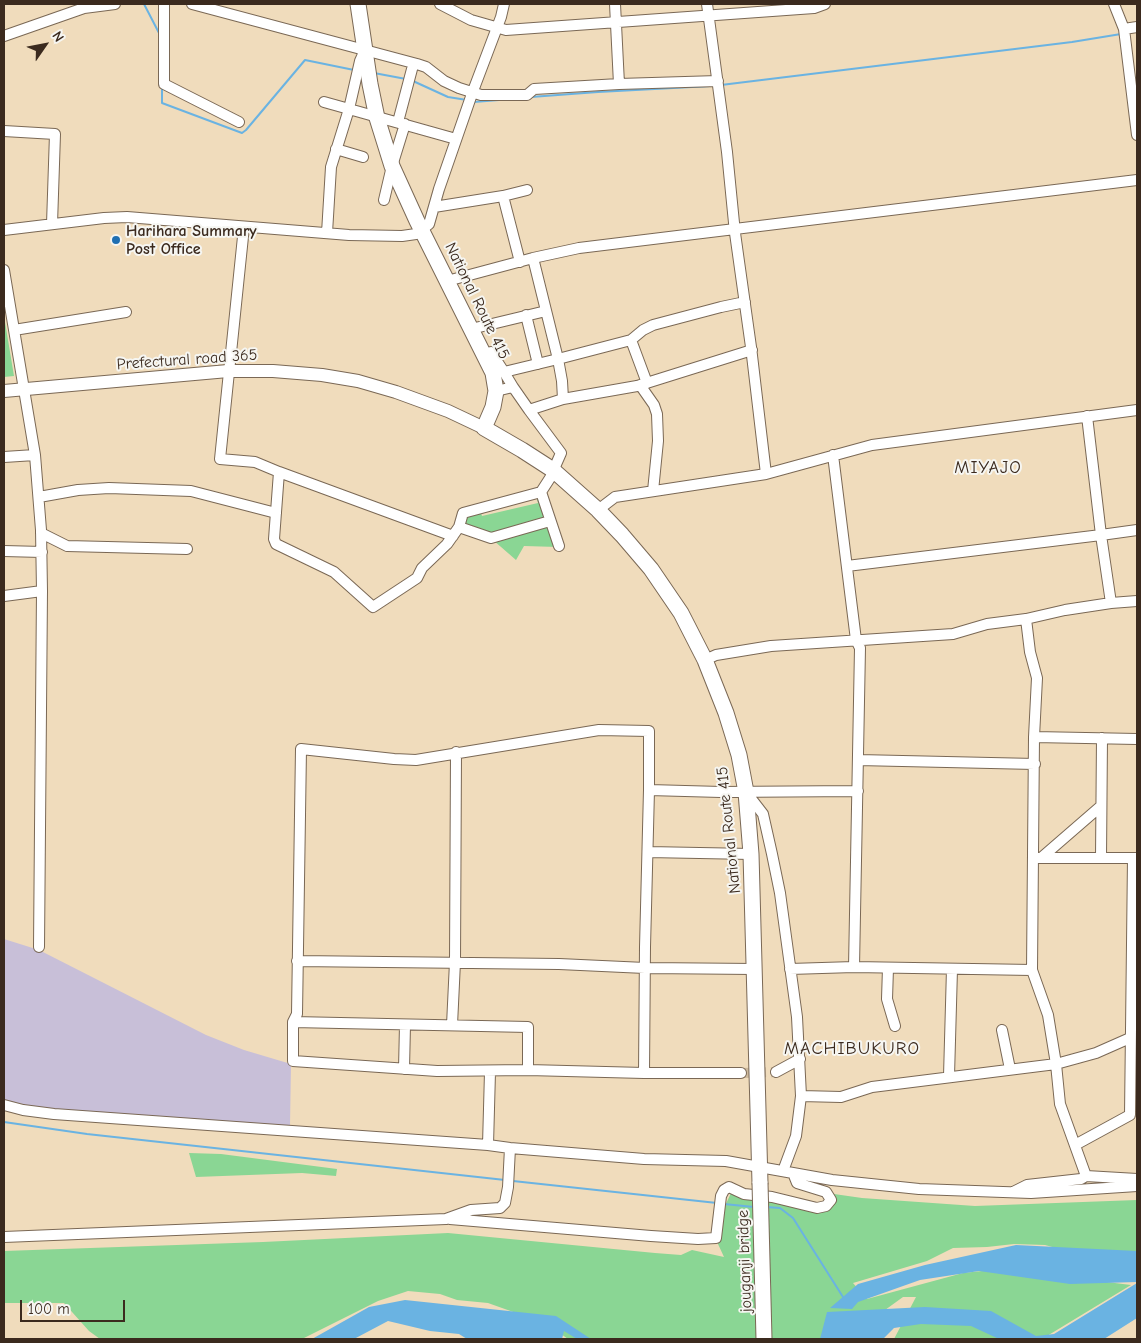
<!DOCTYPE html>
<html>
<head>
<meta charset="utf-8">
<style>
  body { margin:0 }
  #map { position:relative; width:1141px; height:1343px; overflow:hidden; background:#f0dcbc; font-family:"Comic Neue",sans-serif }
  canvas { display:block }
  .frame { position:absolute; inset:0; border:5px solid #3b2a1e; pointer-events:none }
  .north { position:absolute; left:20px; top:20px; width:50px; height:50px; -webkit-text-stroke:4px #f6f6f2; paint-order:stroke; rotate:57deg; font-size:14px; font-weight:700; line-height:20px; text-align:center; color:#3b2a1e }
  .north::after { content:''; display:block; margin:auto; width:18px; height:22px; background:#3b2a1e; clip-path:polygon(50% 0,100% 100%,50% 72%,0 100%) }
  .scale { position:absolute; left:20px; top:1300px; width:105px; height:22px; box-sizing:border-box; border:2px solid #3b2a1e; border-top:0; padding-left:6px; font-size:15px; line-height:18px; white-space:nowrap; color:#3b2a1e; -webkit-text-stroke:4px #f6f6f2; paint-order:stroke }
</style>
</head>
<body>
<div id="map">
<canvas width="1141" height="1343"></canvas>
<div class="frame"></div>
<div class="north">N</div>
<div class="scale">100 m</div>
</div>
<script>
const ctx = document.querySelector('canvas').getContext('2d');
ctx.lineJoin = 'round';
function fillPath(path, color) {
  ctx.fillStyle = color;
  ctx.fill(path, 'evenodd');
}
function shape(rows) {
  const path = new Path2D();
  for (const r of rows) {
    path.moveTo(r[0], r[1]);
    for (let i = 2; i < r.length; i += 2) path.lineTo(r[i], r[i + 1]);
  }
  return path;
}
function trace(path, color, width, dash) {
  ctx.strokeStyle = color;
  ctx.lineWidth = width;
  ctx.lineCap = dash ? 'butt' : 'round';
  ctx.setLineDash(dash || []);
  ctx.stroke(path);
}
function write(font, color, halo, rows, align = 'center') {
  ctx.font = font + ' "Comic Neue",sans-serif';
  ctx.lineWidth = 4;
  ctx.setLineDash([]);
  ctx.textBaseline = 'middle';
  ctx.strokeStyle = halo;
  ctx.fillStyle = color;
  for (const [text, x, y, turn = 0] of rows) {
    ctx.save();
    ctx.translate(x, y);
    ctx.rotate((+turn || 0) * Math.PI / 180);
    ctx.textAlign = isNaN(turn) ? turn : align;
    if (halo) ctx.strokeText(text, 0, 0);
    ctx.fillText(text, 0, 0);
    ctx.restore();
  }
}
const industrial = shape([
  [4,939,39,950,206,1035,244,1050,291,1064,290,1126,45,1109,4,1100]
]);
const green = shape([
  [4,316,14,376,4,377],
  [541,495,558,547,524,546,516,560,493,540,462,525,465,514,480,510,482,516,538,503,536,496],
  [189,1153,221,1154,337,1169,336,1176,302,1173,196,1177],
  [732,1191,747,1197,832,1204,834,1194,862,1198,975,1206,1137,1200,1137,1265,1100,1260,1045,1245,1014,1244,987,1247,953,1248,927,1261,853,1283,867,1299,963,1273,1001,1269,1131,1285,1042,1339,894,1339,916,1297,903,1297,845,1339,568,1339,547,1324,488,1303,457,1300,440,1294,408,1291,378,1301,302,1339,100,1339,89,1331,64,1303,4,1303,4,1251,263,1242,448,1233,655,1253,681,1255,692,1250,724,1257,718,1244,722,1212]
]);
const water = shape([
  [1016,1245,1137,1251,1137,1282,1070,1284,979,1271,920,1280,858,1302,852,1309,830,1308,858,1284,925,1265],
  [1137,1283,1137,1318,1104,1339,999,1339,971,1326,921,1324,894,1328,883,1339,820,1339,827,1312,925,1307,991,1311,1036,1336,1054,1334],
  [405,1300,556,1316,591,1339,577,1339,564,1331,562,1339,467,1339,459,1334,430,1331,388,1321,354,1339,312,1339,369,1307]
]);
const stream = shape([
  [144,4,159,33],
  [374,73,406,79],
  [413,81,448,97,467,100],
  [721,85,1072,42,1121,34],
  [162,87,162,103,242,133,246,130,305,60,354,70],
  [531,97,598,92,711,86],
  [474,102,499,100],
  [4,1122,87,1134,505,1180],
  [513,1181,717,1203],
  [724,1204,754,1207],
  [766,1207,780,1208,793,1218,843,1297]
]);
const minorTunnel = shape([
  [741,1073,776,1072]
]);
const minor = shape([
  [164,4,164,84,239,122],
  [192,4,417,64,426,67,444,81,459,88,481,95,527,95,534,89,619,84,615,4],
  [440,4,471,20,506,30,814,8,825,4],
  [707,4,727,152,735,233,751,347,766,474],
  [1114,4,1124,29,1137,135],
  [1124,29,1137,27],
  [4,36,84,8,115,4],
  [619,84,718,81],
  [324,102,456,139],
  [398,122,412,69],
  [4,131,55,134,52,224],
  [336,149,363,157],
  [384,200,392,166,405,124],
  [434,207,503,196],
  [244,227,220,459,255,462,279,472],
  [4,230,104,218,127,217,349,235,402,236,416,234,429,224,439,189,473,91,501,17,504,4],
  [327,233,331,167,349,109,360,61,364,52],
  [533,258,579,248,1137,180],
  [520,262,503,196,527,190],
  [4,270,35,455,41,530,42,591,39,947],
  [447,281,533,258,558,359,504,372,513,387],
  [526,315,538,364],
  [471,329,546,311],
  [14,330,126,312],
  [631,340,643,330,653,325,721,307,745,302],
  [484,354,491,352,504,372],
  [640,385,654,405,657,414,658,441,653,491],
  [496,391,513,387,529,410,563,399,637,386,752,350],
  [563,399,562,381,558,359,631,340,647,383],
  [529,410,561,453,550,478,541,492,559,546],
  [833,455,856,640,860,648,854,967],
  [4,457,35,455],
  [541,492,463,513,459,527,491,538,550,521],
  [39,497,78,490,109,488,191,491,276,513],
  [598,510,615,497,766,474,872,445,1137,410],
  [41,533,67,546,187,549],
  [453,536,279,472,274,539,276,544,334,572,373,607,417,578,422,568,447,544,459,527],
  [4,551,42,552],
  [847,566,1101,535,1087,416],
  [4,596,42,591],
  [1111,603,1101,535,1137,530],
  [1026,619,1030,652,1037,678,1034,737,1032,970,1048,1015,1056,1064,1060,1104,1086,1176,1137,1179],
  [705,660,716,655,771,646,953,634,987,624,1026,619,1065,610,1111,603,1137,601],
  [1034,737,1137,739],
  [858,760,1035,764],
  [649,790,721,792,858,791],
  [746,792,763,814,772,854,780,893,797,1017,801,1096,796,1136,783,1171],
  [648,852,751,854],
  [1101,857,1102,738],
  [1033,858,1137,858],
  [1041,858,1101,806],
  [297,961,559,964,645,968,755,969],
  [888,968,887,999,895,1026],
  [790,969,854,967,1032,970],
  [293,1022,528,1027,528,1070],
  [452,1025,455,962,456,752],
  [1002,1030,1010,1069],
  [404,1069,405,1025],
  [776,1072,800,1059],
  [644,1073,645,947,649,790,649,731,599,730,416,760,394,759,301,749,297,1014,293,1022,293,1061,437,1071,528,1070,644,1073,741,1073],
  [949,1076,952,969],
  [801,1096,841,1097,872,1087,1056,1064,1096,1053,1130,1038],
  [4,1105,23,1110,54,1114,488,1145,510,1148,644,1159,726,1161,832,1180,919,1189,1031,1193,1137,1186],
  [488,1145,490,1072],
  [1075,1145,1130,1115,1133,858],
  [1013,1192,1027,1185,1081,1179,1086,1176],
  [450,1219,651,1236,698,1239,716,1238,721,1196,724,1190,729,1187,744,1194,772,1197,817,1208,826,1206,831,1200,826,1192,797,1183,793,1173],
  [4,1237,446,1219,471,1210,500,1208,505,1203,508,1187,510,1148]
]);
const major = shape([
  [4,391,228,371,273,371,322,375,358,381,396,392,448,411,484,428]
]);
const highway = shape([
  [358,4,370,84,377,118,392,166,417,221,493,373,496,391,493,407,484,428,522,450,553,470,598,510,622,535,651,569,681,613,705,660,726,713,739,755,746,792,751,854,760,1183]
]);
const highwayBridge = shape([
  [760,1183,764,1339]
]);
const markers = [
  [116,240,5,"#1f6fb2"]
];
const poiNames = [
  ["Harihara Summary",126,231],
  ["Post Office",126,249]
];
const streetNames = [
  ["National Route 415",477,301,64],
  ["Prefectural road 365",187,360,-4],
  ["National Route 415",729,830,-96],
  ["jouganji bridge",745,1261,-92]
];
const neighbourhoodNames = [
  ["MIYAJO",988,468],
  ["MACHIBUKURO",852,1049]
];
fillPath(industrial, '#c8bfd8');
fillPath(green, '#8ad694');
fillPath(water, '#6ab3e2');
trace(stream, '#6ab3e2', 2);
trace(minorTunnel, '#ccb89c', 10, [10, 5]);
trace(minor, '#7a6855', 12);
trace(major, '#7a6855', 14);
trace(highway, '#7a6855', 17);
trace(minor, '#fff', 10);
trace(major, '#fff', 12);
trace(highway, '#fff', 15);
trace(highwayBridge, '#7a6855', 17, []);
trace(highwayBridge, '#fff', 15);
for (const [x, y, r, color] of markers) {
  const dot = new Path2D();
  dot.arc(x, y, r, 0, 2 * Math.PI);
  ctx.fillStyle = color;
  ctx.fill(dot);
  trace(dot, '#f6f6f2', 2);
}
write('bold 16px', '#3b2a1e', '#f6f6f2', poiNames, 'left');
write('16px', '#3b2a1e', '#f6f6f2', streetNames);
ctx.letterSpacing = '1px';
write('18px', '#3b2a1e', '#f6f6f2', neighbourhoodNames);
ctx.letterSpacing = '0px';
</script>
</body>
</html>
